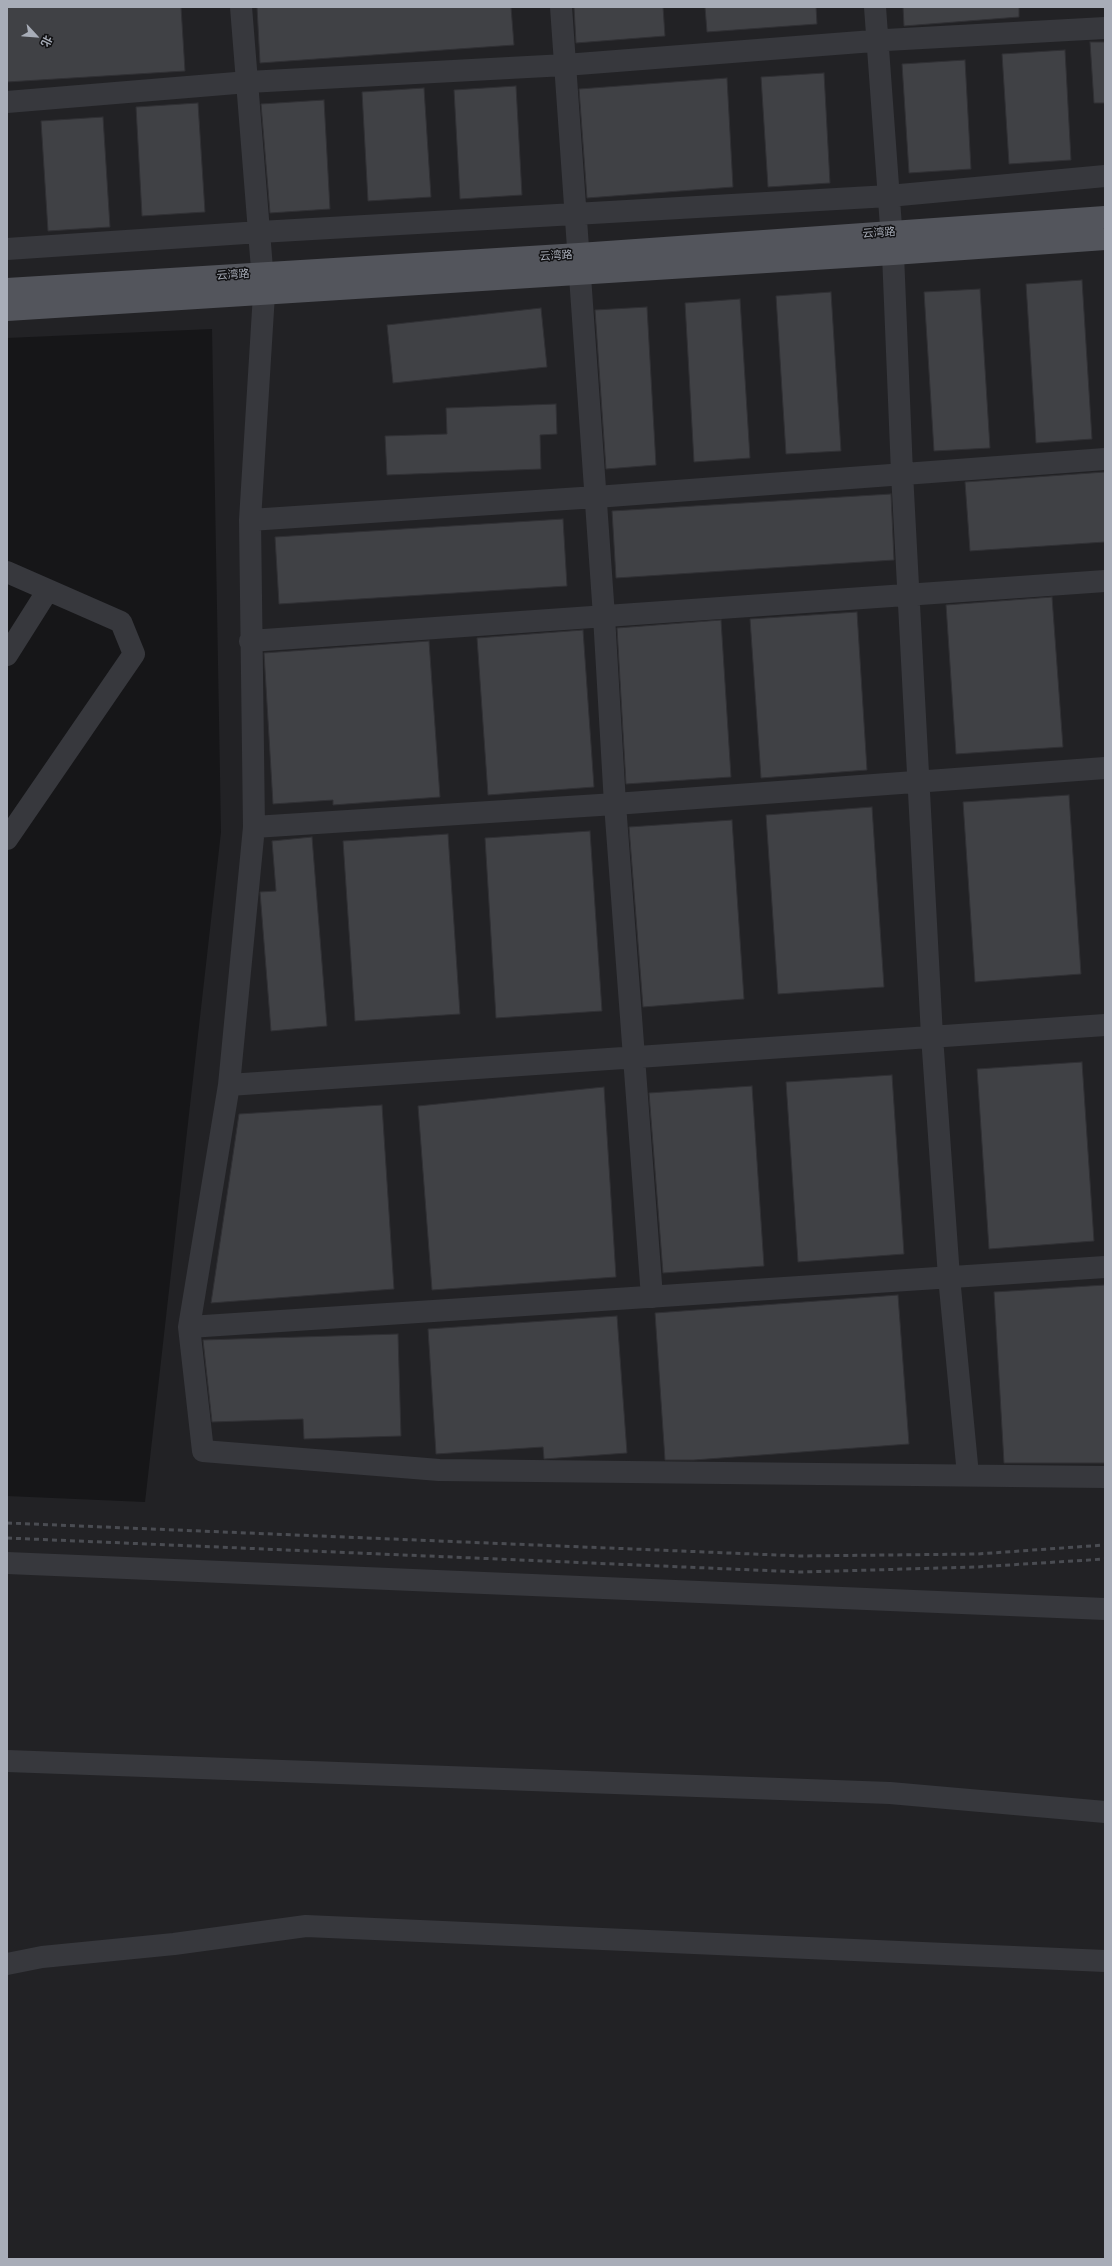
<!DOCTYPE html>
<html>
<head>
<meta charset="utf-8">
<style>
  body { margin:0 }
  #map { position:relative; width:1112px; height:2266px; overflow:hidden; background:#161618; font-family:Helvetica,"Noto Sans SC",sans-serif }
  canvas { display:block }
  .frame { position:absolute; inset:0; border:8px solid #a8adb8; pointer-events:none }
  .north { position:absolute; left:16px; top:16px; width:40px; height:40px; -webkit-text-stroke:3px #111113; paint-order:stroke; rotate:116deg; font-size:11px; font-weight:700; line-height:16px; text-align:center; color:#a8adb8 }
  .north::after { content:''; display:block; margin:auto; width:14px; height:18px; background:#a8adb8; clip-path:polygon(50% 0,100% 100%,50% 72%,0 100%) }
</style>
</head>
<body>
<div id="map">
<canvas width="1112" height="2266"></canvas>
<div class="frame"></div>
<div class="north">北</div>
</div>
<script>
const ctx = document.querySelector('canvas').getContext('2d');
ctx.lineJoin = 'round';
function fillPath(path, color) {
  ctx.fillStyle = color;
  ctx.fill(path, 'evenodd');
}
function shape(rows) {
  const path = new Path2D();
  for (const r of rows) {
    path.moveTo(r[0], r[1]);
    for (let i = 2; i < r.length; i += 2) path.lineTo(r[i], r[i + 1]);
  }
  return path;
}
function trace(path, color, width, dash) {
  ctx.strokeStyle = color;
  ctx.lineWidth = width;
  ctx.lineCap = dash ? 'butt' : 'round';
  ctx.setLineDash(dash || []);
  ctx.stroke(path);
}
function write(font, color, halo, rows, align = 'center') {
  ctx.font = font + ' Helvetica,"Noto Sans SC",sans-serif';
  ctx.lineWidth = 3;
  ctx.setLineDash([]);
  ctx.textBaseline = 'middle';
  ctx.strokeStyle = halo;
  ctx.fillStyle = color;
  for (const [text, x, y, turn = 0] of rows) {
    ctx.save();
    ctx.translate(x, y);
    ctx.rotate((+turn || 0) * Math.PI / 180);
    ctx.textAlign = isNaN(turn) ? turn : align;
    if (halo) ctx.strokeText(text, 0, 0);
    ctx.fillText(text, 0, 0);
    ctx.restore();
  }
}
const built = shape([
  [7,7,1105,7,1105,2259,7,2259,7,1496,145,1502,221,832,212,329,7,338]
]);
const building = shape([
  [7,7,181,7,185,71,7,82,7,7],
  [257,7,511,7,514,45,260,63,257,7],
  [574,7,663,7,665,36,576,43,574,7],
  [705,7,816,7,817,24,707,32,705,7],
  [903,7,1019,7,1019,17,904,26,903,7],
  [1090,42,1105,42,1105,103,1094,103,1090,42],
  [1065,50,1071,160,1009,164,1002,54,1065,50],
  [965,60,971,169,909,173,902,64,965,60],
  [824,73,830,183,768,187,761,77,824,73],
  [727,78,733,187,587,198,579,89,727,78],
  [516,86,522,195,460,199,454,90,516,86],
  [424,88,431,197,368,201,362,92,424,88],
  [324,100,330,209,270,213,261,104,324,100],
  [198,103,205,212,142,216,136,107,198,103],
  [103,117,110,227,48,231,41,121,103,117],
  [1082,280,1092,439,1036,443,1026,284,1082,280],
  [980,289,990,448,934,451,924,292,980,289],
  [831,292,841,451,786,454,776,296,831,292],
  [740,299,750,458,694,462,685,303,740,299],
  [647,307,656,465,606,469,595,310,647,307],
  [541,308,547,367,393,383,387,325,541,308],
  [556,404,557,434,540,435,541,469,387,475,385,436,447,434,446,408,556,404],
  [1105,472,1105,542,970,551,965,482,1105,472],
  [891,494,894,560,616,578,612,511,891,494],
  [563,519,567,586,279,604,275,537,563,519],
  [1052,597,1063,747,956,754,946,605,1052,597],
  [857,612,867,770,761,778,750,619,857,612],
  [721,620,731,777,626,784,617,628,721,620],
  [583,630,594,787,488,795,477,638,583,630],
  [429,641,440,797,333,805,333,800,273,804,264,653,429,641],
  [1069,795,1081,974,975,982,963,802,1069,795],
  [872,807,884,987,778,994,766,815,872,807],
  [732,820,744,999,643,1007,629,827,732,820],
  [590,831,602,1011,496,1018,485,838,590,831],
  [448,834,460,1014,355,1021,343,841,448,834],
  [312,837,327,1026,271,1031,260,892,276,891,272,841,312,837],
  [1082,1062,1094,1241,989,1249,977,1069,1082,1062],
  [892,1075,904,1254,798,1262,786,1082,892,1075],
  [752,1086,764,1266,663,1273,649,1093,752,1086],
  [604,1087,616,1277,432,1290,418,1106,604,1087],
  [382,1105,394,1289,211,1303,239,1114,382,1105],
  [1105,1285,1105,1463,1004,1463,994,1292,1105,1285],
  [898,1295,909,1444,694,1460,665,1460,655,1313,898,1295],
  [617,1316,627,1453,544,1459,543,1447,436,1454,428,1329,617,1316],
  [398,1334,401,1436,304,1439,303,1419,212,1422,203,1340,398,1334]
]);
const minor = shape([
  [241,7,264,294,250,520,254,827,229,1085,189,1327,1105,1267],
  [561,7,604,616,615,804,652,1297],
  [875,7,893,254,902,473,932,1036,949,1277,968,1475],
  [7,102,248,82,565,65,886,40,1105,28],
  [7,249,260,232,889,196,1105,176],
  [250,520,596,497,1105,459],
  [7,572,121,622,134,654,7,839],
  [250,641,1105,581],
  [7,655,48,590],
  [254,827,615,804,1105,768],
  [229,1085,1105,1025],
  [189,1327,203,1451,439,1470,1105,1477],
  [7,1563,1105,1609],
  [7,1761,890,1793,1105,1812],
  [7,1964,42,1957,174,1944,306,1926,1105,1961]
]);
const major = shape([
  [7,289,579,254,1105,217],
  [7,310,893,254,1105,239]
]);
const rail = shape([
  [7,1523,801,1556,977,1554,1105,1545],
  [7,1538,801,1572,977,1567,1105,1559]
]);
const streetNames = [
  ["云湾路",879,233,-4],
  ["云湾路",556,256,-3],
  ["云湾路",233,275,-4]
];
fillPath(built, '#222225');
fillPath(building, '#404145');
trace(building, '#303034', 1);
trace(minor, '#37383d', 22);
trace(major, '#53555c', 22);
trace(rail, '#4a4c52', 3, [5, 4]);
write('11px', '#a8adb8', '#111113', streetNames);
</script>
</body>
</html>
